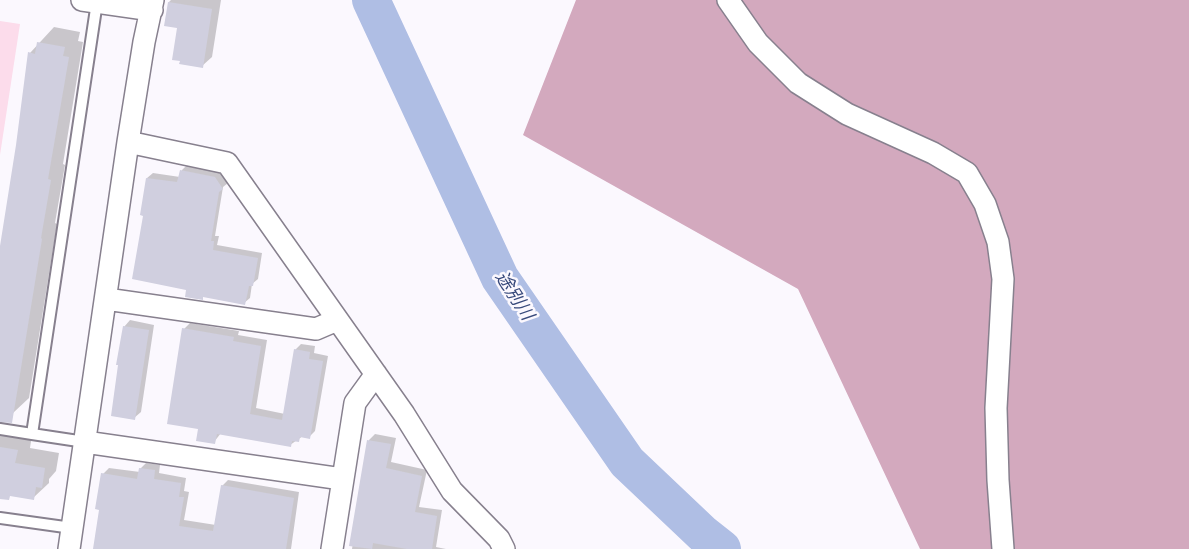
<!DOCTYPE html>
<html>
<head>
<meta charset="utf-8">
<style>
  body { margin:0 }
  canvas { display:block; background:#fbf8fe }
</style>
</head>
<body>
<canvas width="1189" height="549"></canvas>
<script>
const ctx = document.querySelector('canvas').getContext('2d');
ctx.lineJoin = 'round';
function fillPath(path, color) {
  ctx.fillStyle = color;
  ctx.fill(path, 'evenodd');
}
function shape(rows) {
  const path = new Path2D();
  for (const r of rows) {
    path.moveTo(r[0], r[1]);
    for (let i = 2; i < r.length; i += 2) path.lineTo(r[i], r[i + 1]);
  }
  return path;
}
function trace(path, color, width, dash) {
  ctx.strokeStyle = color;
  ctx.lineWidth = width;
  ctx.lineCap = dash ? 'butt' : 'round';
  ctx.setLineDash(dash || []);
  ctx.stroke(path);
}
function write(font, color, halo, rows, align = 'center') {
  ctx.font = font + ' "Open Sans","Noto Sans JP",sans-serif';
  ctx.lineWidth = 5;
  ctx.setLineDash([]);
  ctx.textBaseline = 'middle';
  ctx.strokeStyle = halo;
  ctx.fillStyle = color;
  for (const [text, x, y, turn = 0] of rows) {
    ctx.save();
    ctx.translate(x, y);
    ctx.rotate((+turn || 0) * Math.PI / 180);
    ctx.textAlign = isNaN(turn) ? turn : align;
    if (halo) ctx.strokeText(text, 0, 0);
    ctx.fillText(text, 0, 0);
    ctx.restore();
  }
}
const green = shape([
  [0,21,20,24,0,155]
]);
const forest = shape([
  [576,0,1189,0,1189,549,920,549,798,289,523,135]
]);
const shadow = shape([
  [171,0,221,0,212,57,202,66,179,27,169,2],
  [54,27,80,32,78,41,83,42,63,164,65,165,55,223,57,224,29,398,13,413,0,411,0,261,30,53],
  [187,165,220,172,228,183,223,187,215,236,219,236,217,245,262,253,258,279,252,284,250,298,244,303,205,295,202,298,188,289,145,215,147,178,153,173,180,177,182,170],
  [130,320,154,325,141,412,134,418,124,327],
  [190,323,239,331,238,335,267,340,256,408,285,414,295,350,301,344,315,346,314,353,328,356,315,431,309,437,303,436,290,445,221,433,214,442,200,428,184,329],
  [0,430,32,435,30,448,59,453,56,471,49,479,49,483,33,498,0,493],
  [375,434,396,438,391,462,427,470,419,507,442,510,436,547,446,549,352,549,369,440],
  [146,463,160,465,159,473,186,478,184,491,189,492,184,520,216,525,222,486,228,480,299,492,291,549,95,549,101,509,103,474,109,468,140,472,140,469]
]);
const river = shape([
  [371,0,500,278,627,462,703,534,722,549]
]);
const building = shape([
  [168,2,212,9,203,68,179,64,180,61,172,60,177,28,164,26],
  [37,42,65,47,63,56,69,57,48,179,51,180,41,238,42,239,12,423,0,422,0,246,16,145,28,52,35,54],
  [180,170,215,177,223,189,219,192,211,241,214,241,213,250,258,258,253,286,249,286,245,305,203,297,203,300,185,297,186,290,132,279,143,216,140,215,146,178,177,182],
  [123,326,149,330,135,420,111,416,118,365,116,365],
  [182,328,234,337,233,341,261,346,250,414,282,420,294,349,310,352,309,359,323,361,310,439,300,437,299,442,292,441,291,447,217,434,215,444,196,441,198,429,167,424],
  [367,440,391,444,386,468,422,476,415,512,437,516,432,549,407,549,373,543,372,549,349,546],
  [0,447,18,450,15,463,45,468,42,488,36,487,34,500,10,496,9,500,0,499],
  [139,468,155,470,154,479,181,483,179,497,184,497,179,526,213,531,221,485,294,498,286,549,93,549,99,510,95,509,101,473,137,479]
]);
const lane = shape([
  [0,429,32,434],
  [85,442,32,434,97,2],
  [0,518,72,528]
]);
const street = shape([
  [82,0,152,10],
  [728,0,758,43,798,83,847,114,933,153,967,173,985,204,998,242,1003,279,996,408,998,480,1003,549],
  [128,142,227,163,404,414,452,491,499,539,504,549],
  [106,299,316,329,337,320],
  [85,442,342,479],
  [69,549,128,142,144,42,153,0],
  [332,549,355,403,376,374]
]);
const waterNames = [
  ["途別川",514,296,57]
];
fillPath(green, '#fcdceb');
fillPath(forest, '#d3a9be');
fillPath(shadow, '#0003');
trace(river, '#afbee4', 38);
fillPath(building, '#d0cfdf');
trace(lane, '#87808e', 14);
trace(street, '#87808e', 24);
trace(lane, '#fff', 10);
trace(street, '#fff', 21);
write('italic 18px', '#37497b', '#fbf8fe', waterNames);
</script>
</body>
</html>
